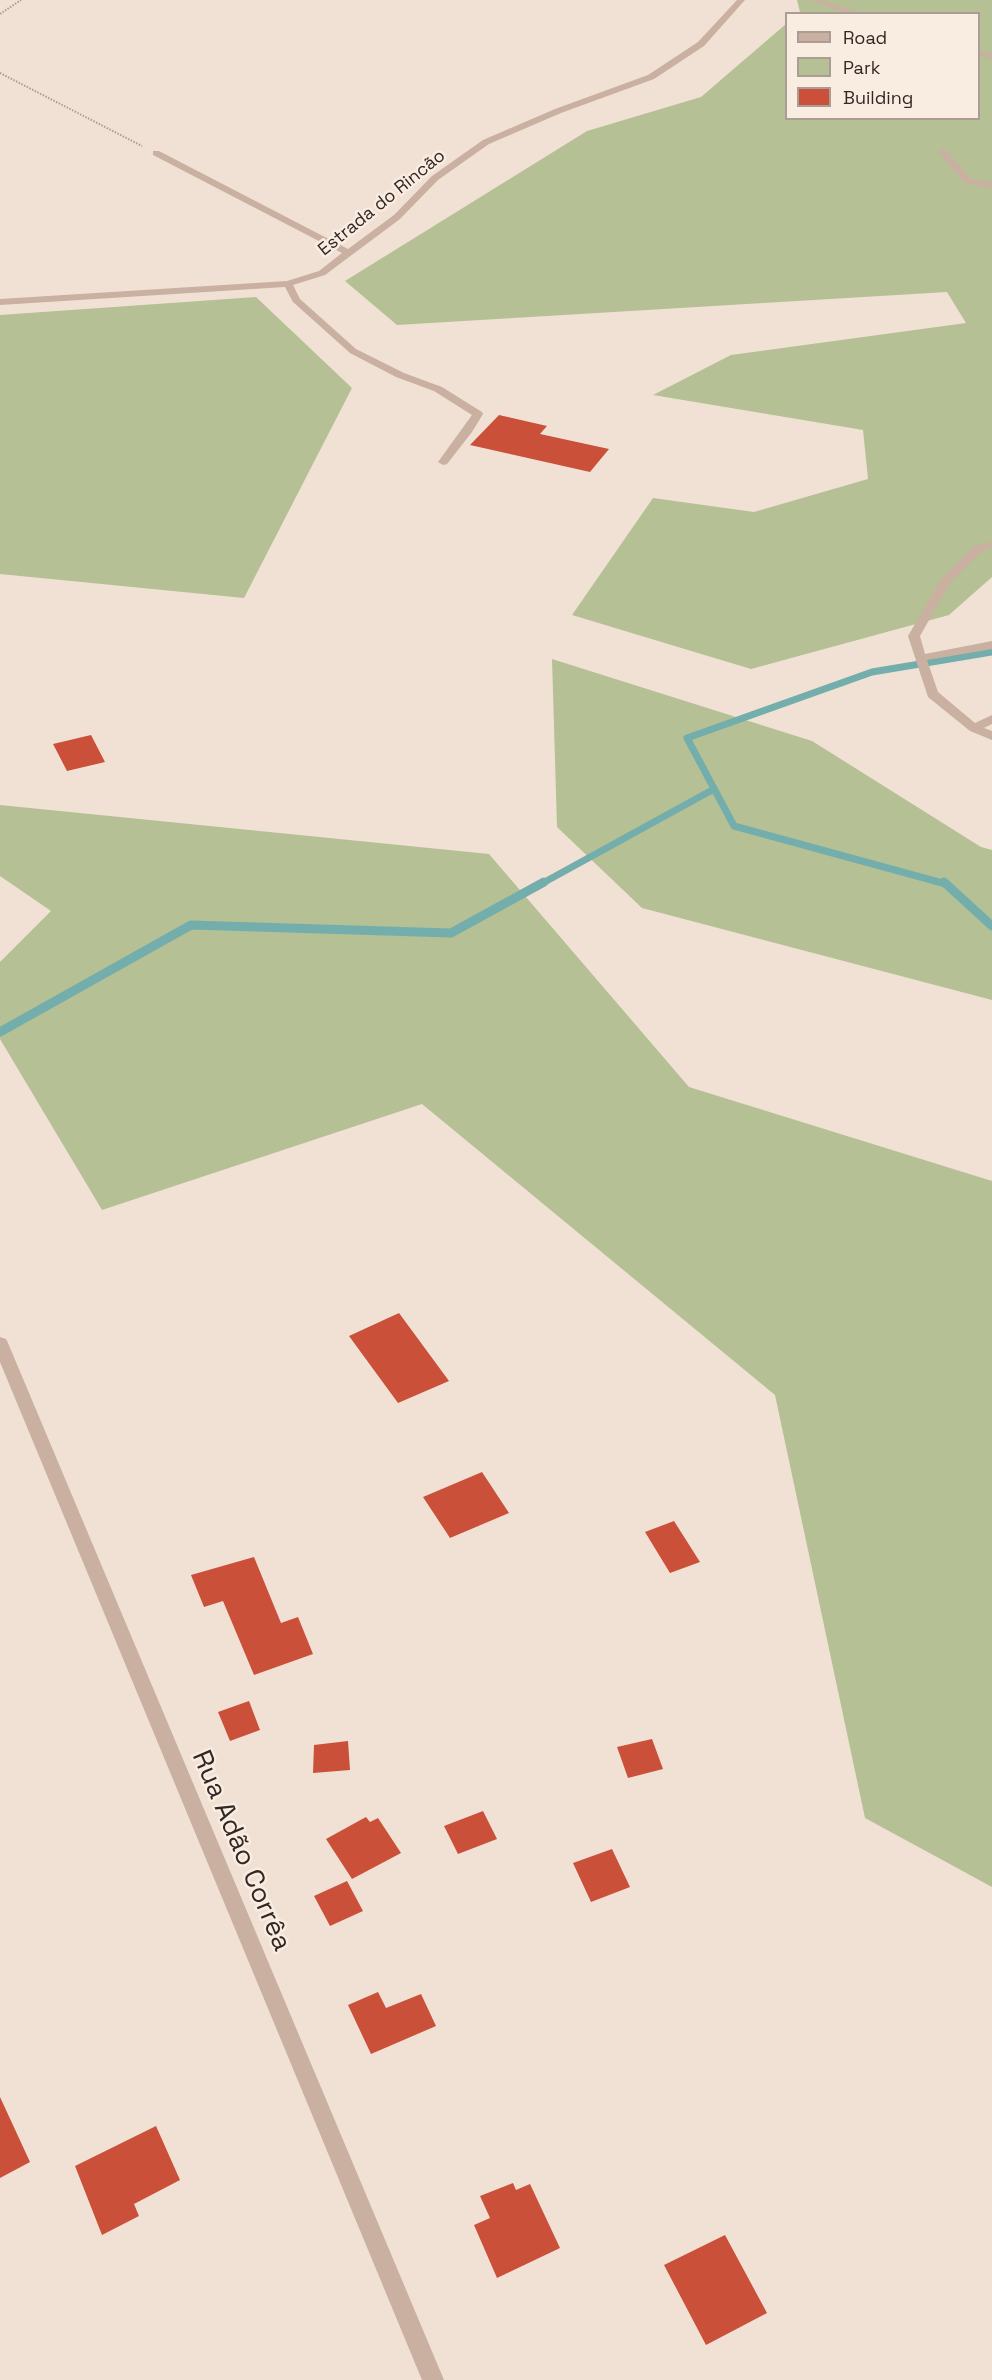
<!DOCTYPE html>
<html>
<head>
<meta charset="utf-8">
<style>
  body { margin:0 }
  #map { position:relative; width:992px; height:2380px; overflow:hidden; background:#f1e1d5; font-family:"Space Grotesk",sans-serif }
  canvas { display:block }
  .legend { position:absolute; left:785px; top:12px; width:195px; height:108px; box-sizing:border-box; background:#f9ece1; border:2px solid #aa9d95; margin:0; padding:8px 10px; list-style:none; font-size:18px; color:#332724 }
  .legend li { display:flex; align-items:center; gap:12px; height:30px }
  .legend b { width:30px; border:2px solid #aa9d95 }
</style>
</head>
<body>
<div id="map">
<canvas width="992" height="2380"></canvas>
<ul class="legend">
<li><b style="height:8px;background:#c9b0a1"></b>Road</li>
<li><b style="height:16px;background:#b5c095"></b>Park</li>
<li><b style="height:16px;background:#ca503a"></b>Building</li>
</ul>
</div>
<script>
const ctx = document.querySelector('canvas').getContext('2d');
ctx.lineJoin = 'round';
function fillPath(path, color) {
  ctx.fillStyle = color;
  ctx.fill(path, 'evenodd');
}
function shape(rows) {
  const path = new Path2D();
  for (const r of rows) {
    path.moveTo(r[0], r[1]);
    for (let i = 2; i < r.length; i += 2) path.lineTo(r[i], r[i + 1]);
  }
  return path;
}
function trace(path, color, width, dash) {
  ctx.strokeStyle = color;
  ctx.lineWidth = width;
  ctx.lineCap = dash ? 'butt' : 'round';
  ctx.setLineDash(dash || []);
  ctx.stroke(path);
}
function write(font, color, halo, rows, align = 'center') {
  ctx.font = font + ' "Space Grotesk",sans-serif';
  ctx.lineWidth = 5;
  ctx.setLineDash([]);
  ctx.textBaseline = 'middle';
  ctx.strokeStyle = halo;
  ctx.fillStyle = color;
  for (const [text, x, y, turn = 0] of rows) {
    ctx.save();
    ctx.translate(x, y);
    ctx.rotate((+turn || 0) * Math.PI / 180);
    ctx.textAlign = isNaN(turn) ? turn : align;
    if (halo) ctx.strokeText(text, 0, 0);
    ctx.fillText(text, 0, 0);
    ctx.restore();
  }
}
const green = shape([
  [797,0,992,0,992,577,949,615,751,669,572,615,653,498,754,512,868,479,863,430,653,395,731,355,966,323,947,292,397,325,345,281,587,131,701,97,786,24,786,118,978,118,978,14,798,13,800,12],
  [256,297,352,388,244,598,0,574,0,315],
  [552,659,812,741,981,847,992,850,992,1000,642,908,557,827],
  [0,805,489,854,689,1087,992,1181,992,1887,865,1818,775,1395,422,1104,102,1210,0,1039,0,962,51,911,0,876]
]);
const streamFar1 = shape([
  [541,884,714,789],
  [946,884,734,826,687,738,872,672,992,652]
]);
const stream = shape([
  [944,882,992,926],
  [0,1032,191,925,451,933,544,882]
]);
const building = shape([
  [499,415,547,426,540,434,609,449,590,472,470,445],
  [91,735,105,762,67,771,53,744],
  [399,1313,449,1381,398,1403,349,1336],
  [482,1472,509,1513,450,1538,423,1497],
  [674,1521,700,1562,670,1573,645,1532],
  [254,1557,281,1623,298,1617,313,1654,254,1675,223,1601,204,1607,191,1575],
  [249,1701,260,1730,230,1741,218,1712],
  [652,1739,663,1769,628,1778,617,1747],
  [348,1741,350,1770,313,1773,314,1745],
  [483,1811,497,1839,458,1854,444,1826],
  [366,1817,370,1822,378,1818,401,1853,352,1879,326,1839],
  [612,1849,630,1887,591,1902,573,1863],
  [347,1881,363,1911,330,1926,314,1896],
  [378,1992,386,2008,421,1994,436,2026,371,2054,348,2005],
  [0,2097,30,2162,0,2178],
  [156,2126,180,2180,134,2204,139,2216,102,2235,75,2166],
  [513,2183,516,2190,530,2184,560,2248,497,2278,474,2225,490,2218,480,2196],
  [725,2235,767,2313,706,2345,664,2265]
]);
const path = shape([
  [0,14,21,0],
  [0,73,142,146]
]);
const minor = shape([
  [737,0,745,0,704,46,654,79,561,113,489,144,438,180,400,219,325,275,293,285,300,299,356,349,404,373,442,387,482,412,483,414,472,432,447,464,443,465,438,462,472,415,434,391,396,377,350,353,293,302,285,287,0,305,0,299,287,281,319,271,342,253,153,155,153,151,159,151,348,249,394,215,432,176,483,140,555,109,648,75,698,42,737,0],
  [810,0,822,0,862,14,848,14,810,0],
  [978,50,992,54,992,59,978,55,978,50],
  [939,149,945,149,971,179,992,182,992,188,965,183,939,153,939,149],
  [992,542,992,548,982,551,950,583,920,636,925,654,992,641,992,649,927,660,938,692,975,723,992,715,992,724,984,728,992,731,992,740,970,731,928,697,908,636,941,579,974,546,992,542],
  [0,1337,6,1339,8,1343,444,2380,422,2380,0,1362,0,1337]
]);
const farStreetnames = [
  ["Estrada do Rincão",382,203,-39]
];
const nearStreetnames = [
  ["Rua Adão Corrêa",241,1851,67]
];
fillPath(green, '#b5c095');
trace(streamFar1, '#73aeac', 7);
trace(stream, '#73aeac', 9);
fillPath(building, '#ca503a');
trace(path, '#b4998b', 2, [1.5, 1.5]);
fillPath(minor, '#c9b0a1');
write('18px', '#332724', '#f9ece1', farStreetnames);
write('27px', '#332724', '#f9ece1', nearStreetnames);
</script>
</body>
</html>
